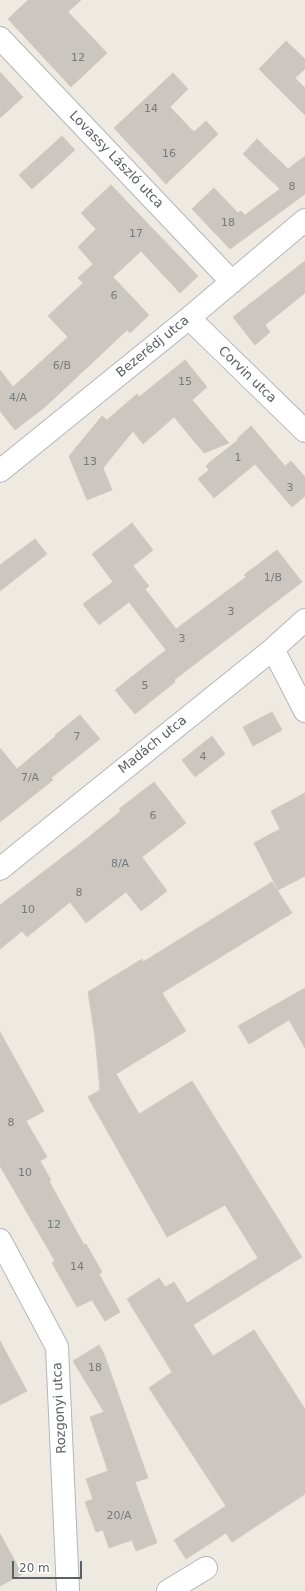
<!DOCTYPE html>
<html>
<head>
<meta charset="utf-8">
<style>
  body { margin:0 }
  #map { position:relative; width:305px; height:1591px; overflow:hidden; background:#eee9e1; font-family:"DejaVu Sans",sans-serif }
  canvas { display:block }
  .scale { position:absolute; left:12px; top:1561px; width:70px; height:18px; box-sizing:border-box; border:2px solid #5a6063; border-top:0; padding-left:5px; font-size:12px; line-height:14px; white-space:nowrap; color:#5a6063; -webkit-text-stroke:3px #fff; paint-order:stroke }
</style>
</head>
<body>
<div id="map">
<canvas width="305" height="1591"></canvas>
<div class="scale">20 m</div>
</div>
<script>
const ctx = document.querySelector('canvas').getContext('2d');
ctx.lineJoin = 'round';
function fillPath(path, color) {
  ctx.fillStyle = color;
  ctx.fill(path, 'evenodd');
}
function shape(rows) {
  const path = new Path2D();
  for (const r of rows) {
    path.moveTo(r[0], r[1]);
    for (let i = 2; i < r.length; i += 2) path.lineTo(r[i], r[i + 1]);
  }
  return path;
}
function trace(path, color, width, dash) {
  ctx.strokeStyle = color;
  ctx.lineWidth = width;
  ctx.lineCap = dash ? 'butt' : 'round';
  ctx.setLineDash(dash || []);
  ctx.stroke(path);
}
function write(font, color, halo, rows, align = 'center') {
  ctx.font = font + ' "DejaVu Sans",sans-serif';
  ctx.lineWidth = 3;
  ctx.setLineDash([]);
  ctx.textBaseline = 'middle';
  ctx.strokeStyle = halo;
  ctx.fillStyle = color;
  for (const [text, x, y, turn = 0] of rows) {
    ctx.save();
    ctx.translate(x, y);
    ctx.rotate((+turn || 0) * Math.PI / 180);
    ctx.textAlign = isNaN(turn) ? turn : align;
    if (halo) ctx.strokeText(text, 0, 0);
    ctx.fillText(text, 0, 0);
    ctx.restore();
  }
}
const building = shape([
  [28,0,81,0,68,12,107,53,71,87,8,19,28,0],
  [286,41,305,59,305,69,295,78,305,88,305,115,259,69,286,41],
  [0,72,23,97,0,118,0,72],
  [173,73,188,89,170,107,194,132,206,121,218,134,166,184,114,128,173,73],
  [62,136,75,150,32,189,19,175,62,136],
  [257,139,288,169,305,156,305,194,230,249,192,209,214,188,238,213,241,211,245,215,280,189,243,154,257,139],
  [111,185,198,276,180,293,141,251,113,277,149,315,130,333,127,330,45,407,15,430,0,411,0,370,13,387,68,337,48,316,83,283,78,278,93,264,78,247,96,229,81,213,111,185],
  [305,261,305,293,265,325,270,332,255,345,233,317,305,261],
  [185,360,207,387,192,400,229,443,204,453,174,417,143,444,133,431,103,468,112,490,87,500,69,456,102,416,107,420,137,394,139,397,185,360],
  [251,426,285,466,291,461,305,477,305,496,292,507,255,464,214,498,198,479,209,470,206,466,210,462,238,440,237,439,251,426],
  [132,523,153,550,133,566,149,586,145,589,176,629,246,577,244,575,277,550,302,582,174,680,175,682,135,714,115,690,166,650,129,602,99,625,83,604,113,582,92,554,132,523],
  [35,539,47,554,0,591,0,565,35,539],
  [272,712,282,730,253,746,243,727,272,712],
  [80,715,100,739,51,778,53,780,0,822,0,748,17,769,56,736,55,735,80,715],
  [212,736,225,754,195,777,182,760,212,736],
  [154,782,186,823,142,857,167,891,141,911,126,892,86,923,70,902,27,937,22,931,0,949,0,905,85,840,121,811,119,809,154,782],
  [305,793,305,876,278,890,254,843,280,829,271,811,305,793],
  [272,882,292,913,162,993,186,1031,116,1074,139,1114,192,1081,302,1257,193,1325,213,1356,254,1330,305,1409,305,1494,232,1542,226,1533,186,1559,174,1540,226,1506,149,1388,172,1372,127,1299,159,1278,165,1287,174,1282,187,1303,258,1258,225,1205,167,1237,88,1097,100,1090,95,1037,88,992,142,959,143,962,272,882],
  [305,988,305,1048,289,1020,249,1044,238,1026,305,988],
  [0,1032,44,1111,26,1121,47,1157,40,1161,51,1180,49,1181,84,1245,86,1244,102,1272,99,1274,120,1312,105,1321,92,1300,77,1307,52,1263,55,1261,0,1166,0,1032],
  [0,1341,27,1391,0,1405,0,1341],
  [99,1345,104,1354,148,1478,135,1482,157,1543,136,1551,132,1540,109,1548,103,1530,96,1532,85,1502,93,1499,86,1479,108,1471,90,1417,104,1412,73,1361,99,1345],
  [0,1534,22,1574,0,1586,0,1534]
]);
const minor = shape([
  [0,38,232,282],
  [189,318,305,431],
  [0,471,189,318,305,220],
  [273,649,305,711],
  [0,869,273,649,305,620],
  [0,1240,57,1347,68,1591],
  [168,1591,206,1568]
]);
const numberNames = [
  ["12",78,58],
  ["14",151,109],
  ["16",169,154],
  ["8",292,187],
  ["18",228,223],
  ["17",136,234],
  ["6",114,296],
  ["6/B",62,366],
  ["15",185,382],
  ["4/A",18,398],
  ["1",238,458],
  ["13",90,462],
  ["3",290,488],
  ["1/B",273,578],
  ["3",231,612],
  ["3",182,639],
  ["5",145,686],
  ["7",77,737],
  ["4",203,757],
  ["7/A",30,778],
  ["6",153,816],
  ["8/A",120,864],
  ["8",79,893],
  ["10",28,910],
  ["8",11,1123],
  ["10",25,1173],
  ["12",54,1225],
  ["14",77,1267],
  ["18",95,1368],
  ["20/A",119,1516]
];
const streetNames = [
  ["Lovassy László utca",116,160,46],
  ["Bezerédj utca",153,347,-39],
  ["Corvin utca",247,375,44],
  ["Madách utca",153,745,-39],
  ["Rozgonyi utca",60,1408,-93]
];
fillPath(building, '#cbc6c0');
trace(building, '#d3c9bf', 1);
trace(minor, '#b2b6ba', 24);
trace(minor, '#fff', 22);
write('11px', '#767a7a', null, numberNames);
write('13px', '#5a6063', '#fff', streetNames);
</script>
</body>
</html>
